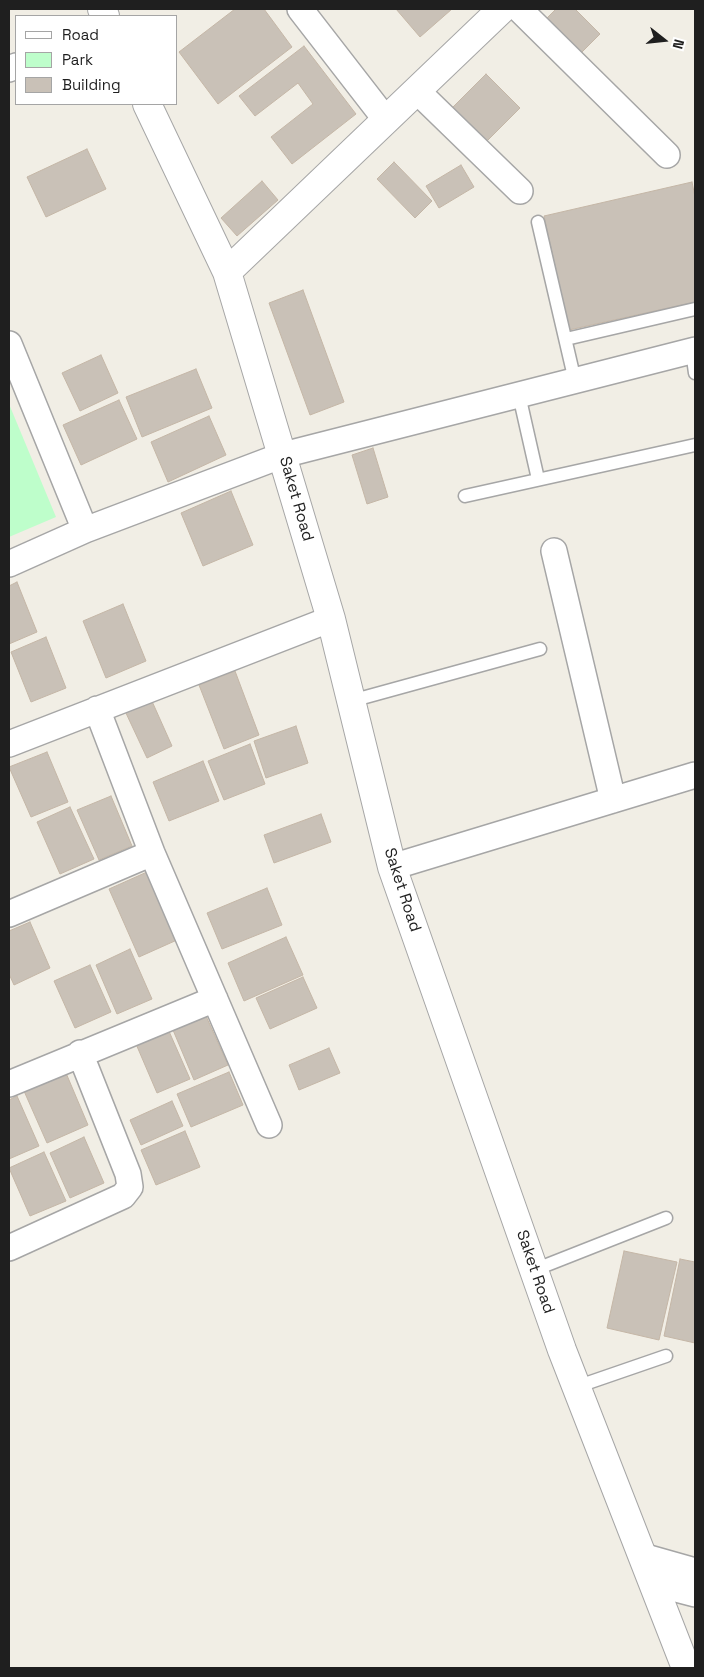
<!DOCTYPE html>
<html>
<head>
<meta charset="utf-8">
<style>
  body { margin:0 }
  #map { position:relative; width:704px; height:1677px; overflow:hidden; background:#f1eee5; font-family:"Space Grotesk",sans-serif }
  canvas { display:block }
  .frame { position:absolute; inset:0; border:10px solid #1f1f1f; pointer-events:none }
  .legend { position:absolute; left:15px; top:15px; width:162px; height:90px; box-sizing:border-box; background:#fff; border:1px solid #a5a5a5; margin:0; padding:6px 9px; list-style:none; font-size:15px; color:#1f1f1f }
  .legend li { display:flex; align-items:center; gap:10px; height:25px }
  .legend b { width:25px; border:1px solid #a5a5a5 }
  .north { position:absolute; left:639px; top:15px; width:50px; height:50px; -webkit-text-stroke:4px #fff; paint-order:stroke; rotate:106deg; font-size:14px; font-weight:700; line-height:20px; text-align:center; color:#1f1f1f }
  .north::after { content:''; display:block; margin:auto; width:18px; height:22px; background:#1f1f1f; clip-path:polygon(50% 0,100% 100%,50% 72%,0 100%) }
</style>
</head>
<body>
<div id="map">
<canvas width="704" height="1677"></canvas>
<div class="frame"></div>
<ul class="legend">
<li><b style="height:6px;background:#fff"></b>Road</li>
<li><b style="height:14px;background:#befecb"></b>Park</li>
<li><b style="height:14px;background:#c9c1b7"></b>Building</li>
</ul>
<div class="north">N</div>
</div>
<script>
const ctx = document.querySelector('canvas').getContext('2d');
ctx.lineJoin = 'round';
function fillPath(path, color) {
  ctx.fillStyle = color;
  ctx.fill(path, 'evenodd');
}
function shape(rows) {
  const path = new Path2D();
  for (const r of rows) {
    path.moveTo(r[0], r[1]);
    for (let i = 2; i < r.length; i += 2) path.lineTo(r[i], r[i + 1]);
  }
  return path;
}
function trace(path, color, width, dash) {
  ctx.strokeStyle = color;
  ctx.lineWidth = width;
  ctx.lineCap = dash ? 'butt' : 'round';
  ctx.setLineDash(dash || []);
  ctx.stroke(path);
}
function write(font, color, halo, rows, align = 'center') {
  ctx.font = font + ' "Space Grotesk",sans-serif';
  ctx.lineWidth = 5;
  ctx.setLineDash([]);
  ctx.textBaseline = 'middle';
  ctx.strokeStyle = halo;
  ctx.fillStyle = color;
  for (const [text, x, y, turn = 0] of rows) {
    ctx.save();
    ctx.translate(x, y);
    ctx.rotate((+turn || 0) * Math.PI / 180);
    ctx.textAlign = isNaN(turn) ? turn : align;
    if (halo) ctx.strokeText(text, 0, 0);
    ctx.fillText(text, 0, 0);
    ctx.restore();
  }
}
const park = shape([
  [9,404,56,517,9,537]
]);
const building = shape([
  [235,9,264,9,292,47,218,104,179,52,235,9],
  [396,9,452,9,420,37,396,9],
  [556,9,575,9,600,34,580,54,546,19,556,9],
  [304,46,356,114,292,164,271,137,313,104,298,83,255,116,239,96,304,46],
  [486,74,520,108,484,144,450,110,486,74],
  [87,149,106,189,46,217,27,177,87,149],
  [394,162,432,201,415,218,377,179,394,162],
  [461,165,474,187,439,208,426,186,461,165],
  [262,181,278,200,237,236,221,218,262,181],
  [692,182,695,197,695,302,569,330,544,216,692,182],
  [303,290,344,402,310,415,269,303,303,290],
  [101,355,118,393,80,411,62,373,101,355],
  [196,369,212,408,142,437,126,397,196,369],
  [119,400,137,439,81,465,63,425,119,400],
  [209,416,226,455,168,482,151,442,209,416],
  [373,448,388,497,367,504,352,455,373,448],
  [231,491,253,545,203,566,181,513,231,491],
  [17,582,37,632,9,644,9,586,17,582],
  [123,604,146,661,106,678,83,621,123,604],
  [46,637,66,688,31,702,11,652,46,637],
  [235,671,259,735,224,749,199,685,235,671],
  [151,699,172,746,147,758,125,711,151,699],
  [296,726,308,763,266,778,254,741,296,726],
  [250,744,265,784,224,800,208,761,250,744],
  [47,752,68,802,31,817,9,767,47,752],
  [203,761,219,801,169,821,153,782,203,761],
  [111,796,132,846,99,860,77,810,111,796],
  [70,807,94,859,60,874,37,822,70,807],
  [321,814,331,842,274,863,264,835,321,814],
  [147,872,177,940,139,957,109,889,147,872],
  [267,888,282,925,222,949,207,913,267,888],
  [30,922,50,968,14,985,9,974,9,931,30,922],
  [286,937,303,975,244,1001,228,963,286,937],
  [130,949,152,999,117,1014,96,965,130,949],
  [90,965,111,1012,75,1028,54,981,90,965],
  [303,977,317,1008,270,1029,256,998,303,977],
  [206,1016,228,1065,194,1080,173,1030,206,1016],
  [168,1029,190,1079,157,1093,136,1044,168,1029],
  [329,1048,340,1073,299,1090,289,1065,329,1048],
  [229,1072,243,1105,191,1127,177,1094,229,1072],
  [66,1073,88,1125,47,1143,24,1091,66,1073],
  [17,1096,39,1146,9,1159,9,1100,17,1096],
  [172,1101,183,1126,141,1145,130,1120,172,1101],
  [185,1131,200,1167,156,1185,141,1150,185,1131],
  [84,1137,104,1183,70,1198,50,1153,84,1137],
  [44,1152,66,1201,30,1216,9,1168,44,1152],
  [624,1251,677,1262,659,1340,607,1328,624,1251],
  [680,1259,695,1262,695,1343,664,1336,680,1259]
]);
const service = shape([
  [538,222,575,381],
  [566,339,695,309],
  [692,351,695,373],
  [519,395,538,479],
  [465,496,695,445],
  [351,701,540,649],
  [534,1270,666,1218],
  [576,1387,666,1356]
]);
const minor = shape([
  [300,9,386,120],
  [519,9,667,155],
  [9,69,16,66],
  [417,91,520,191],
  [9,344,85,530],
  [554,551,613,800],
  [9,564,85,530,283,455,695,350],
  [97,709,152,853,269,1125],
  [9,744,331,619],
  [392,867,695,775],
  [9,914,152,853],
  [9,1084,215,999],
  [9,1248,123,1196,130,1187,128,1174,80,1053],
  [642,1556,695,1571],
  [653,1583,695,1594]
]);
const tertiary = shape([
  [102,9,105,16],
  [147,104,227,272,331,619,392,867,562,1350,686,1668],
  [227,272,502,9]
]);
const streetNames = [
  ["Saket Road",296,499,74],
  ["Saket Road",402,890,72],
  ["Saket Road",535,1272,71]
];
fillPath(park, '#befecb');
fillPath(building, '#c9c1b7');
trace(building, '#c4b6a6', 1);
trace(service, '#a6a6a6', 15);
trace(minor, '#a6a6a6', 28);
trace(tertiary, '#a6a6a6', 30);
trace(service, '#fff', 12);
trace(minor, '#fff', 25);
trace(tertiary, '#fff', 28);
write('16px', '#1f1f1f', '#fff', streetNames);
</script>
</body>
</html>
